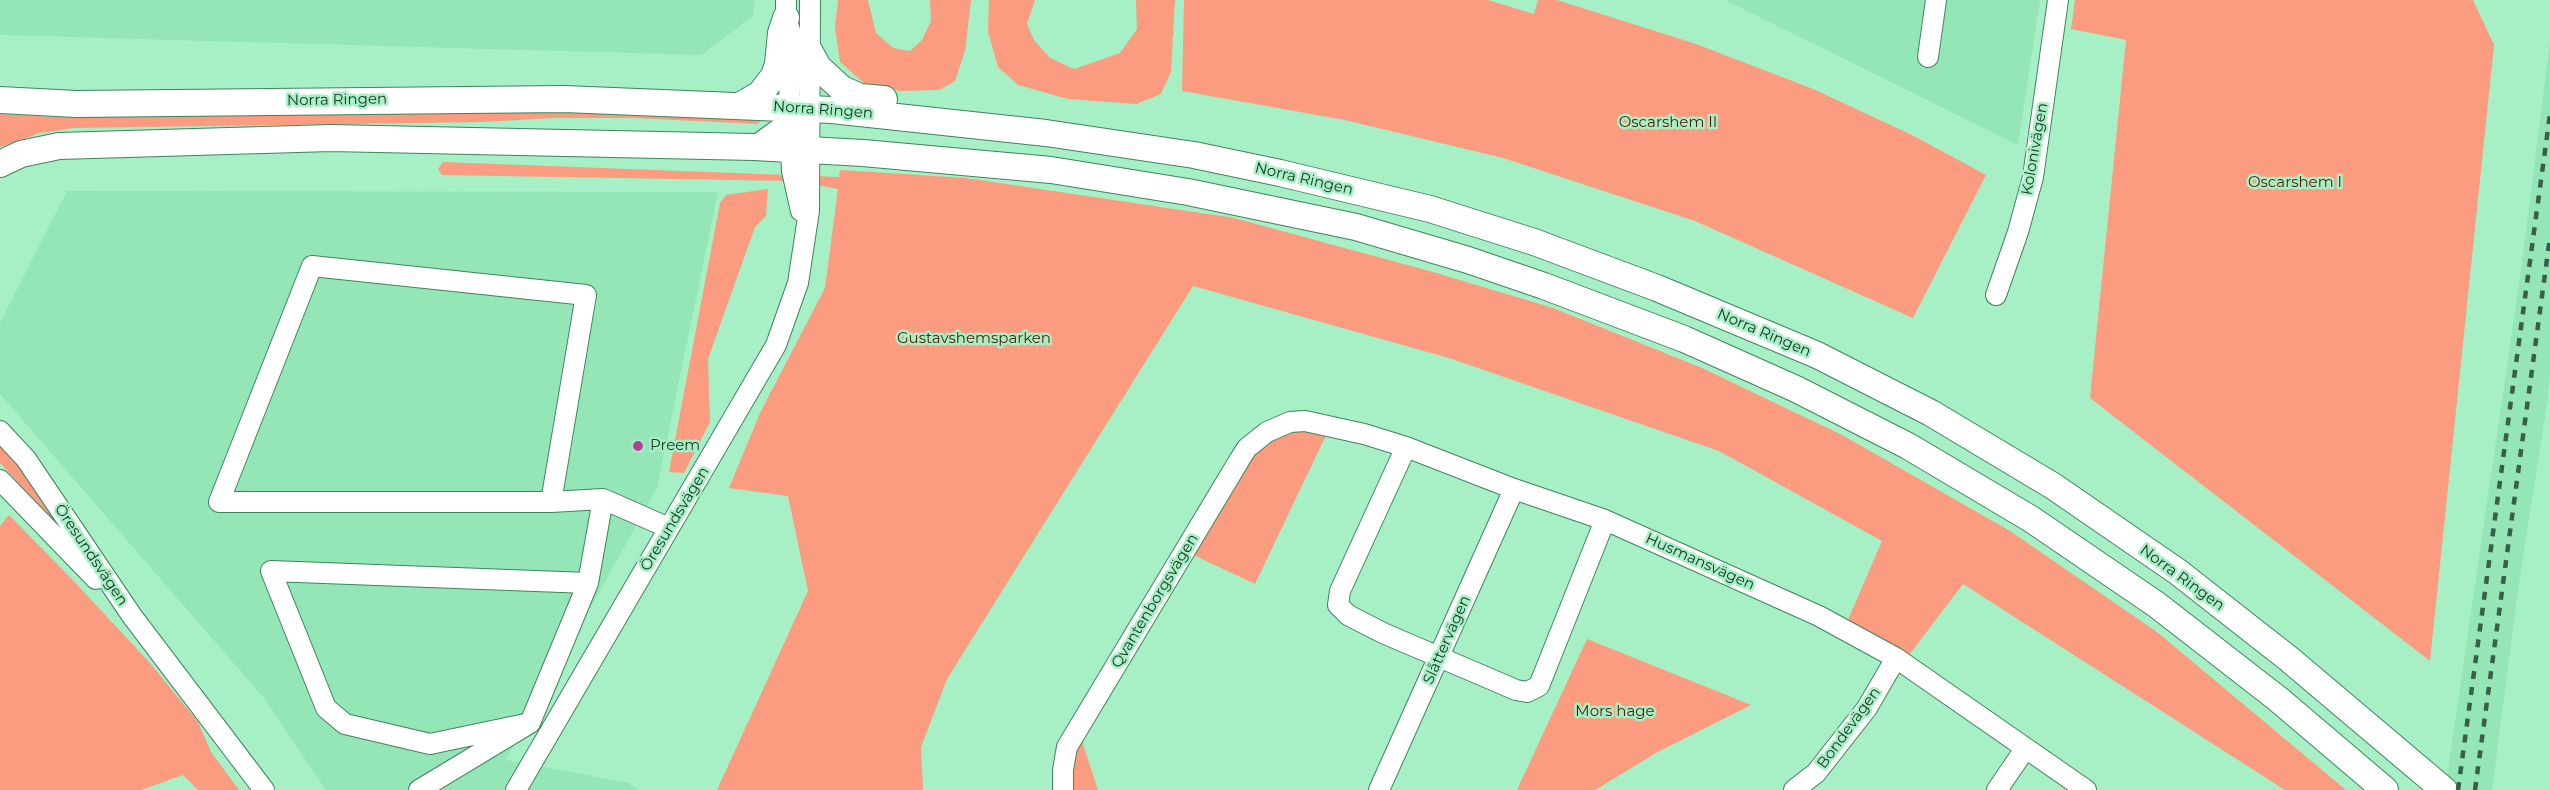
<!DOCTYPE html>
<html>
<head>
<meta charset="utf-8">
<style>
  body { margin:0 }
  canvas { display:block; background:#a7efc4 }
</style>
</head>
<body>
<canvas width="2550" height="790"></canvas>
<script>
const ctx = document.querySelector('canvas').getContext('2d');
ctx.lineJoin = 'round';
function fillPath(path, color) {
  ctx.fillStyle = color;
  ctx.fill(path, 'evenodd');
}
function shape(rows) {
  const path = new Path2D();
  for (const r of rows) {
    path.moveTo(r[0], r[1]);
    for (let i = 2; i < r.length; i += 2) path.lineTo(r[i], r[i + 1]);
  }
  return path;
}
function trace(path, color, width, dash) {
  ctx.strokeStyle = color;
  ctx.lineWidth = width;
  ctx.lineCap = dash ? 'butt' : 'round';
  ctx.setLineDash(dash || []);
  ctx.stroke(path);
}
function write(font, color, halo, rows, align = 'center') {
  ctx.font = font + ' Montserrat,sans-serif';
  ctx.lineWidth = 5;
  ctx.setLineDash([]);
  ctx.textBaseline = 'middle';
  ctx.strokeStyle = halo;
  ctx.fillStyle = color;
  for (const [text, x, y, turn = 0] of rows) {
    ctx.save();
    ctx.translate(x, y);
    ctx.rotate((+turn || 0) * Math.PI / 180);
    ctx.textAlign = isNaN(turn) ? turn : align;
    if (halo) ctx.strokeText(text, 0, 0);
    ctx.fillText(text, 0, 0);
    ctx.restore();
  }
}
const built = shape([
  [0,0,755,0,753,16,701,55,0,35],
  [1725,0,2040,0,2018,145,1727,1],
  [2550,42,2550,370,2547,404,2519,583,2492,790,2445,790,2520,277],
  [67,191,718,192,657,488,506,760,629,783,638,790,326,790,263,697,0,394,0,323]
]);
const green = shape([
  [838,0,868,0,876,33,893,48,910,51,922,40,931,21,930,0,971,0,965,51,955,81,939,90,900,91,864,83,840,62,835,28],
  [989,0,1035,0,1027,24,1034,40,1050,58,1074,69,1120,53,1137,29,1136,0,1175,0,1171,72,1161,94,1136,104,1068,99,1018,85,998,67,988,32],
  [1184,0,1488,0,1534,14,1538,0,1557,0,1696,44,1813,89,1912,135,1986,175,1913,318,1695,221,1503,158,1345,120,1182,91],
  [2075,0,2473,0,2494,45,2430,661,2090,398,2126,40,2071,29],
  [356,111,552,111,764,118,757,124,634,118,555,118,481,122,74,128,40,133,0,147,0,114,54,117],
  [443,162,839,177,840,170,966,178,1234,218,1433,272,1553,308,1702,368,1842,435,2010,531,2157,632,2346,790,2285,790,1963,584,1903,663,1844,629,1882,541,1719,451,1449,358,1193,286,947,679,921,747,923,790,717,790,808,591,788,496,729,488,760,413,825,288,838,189,795,181,442,175,438,169],
  [768,189,766,216,755,227,708,359,710,422,684,473,669,472,720,203,726,195],
  [1330,427,1255,584,1185,551,1267,432],
  [0,441,17,459,63,525,57,524,0,463],
  [9,515,69,576,149,662,198,722,211,752,239,790,198,790,183,775,141,790,0,790,0,526],
  [1587,639,1751,705,1656,753,1595,790,1517,790],
  [1078,729,1098,790,1063,790]
]);
const minor = shape([
  [786,0,786,18,791,34,789,107,792,171,801,211],
  [1928,57,1936,0],
  [754,147,798,115],
  [1996,295,2018,232,2033,177,2058,0],
  [0,431,26,459,132,616,264,790],
  [1406,447,1340,591,1338,605,1348,615,1383,633,1516,690,1527,692,1539,686,1605,520],
  [0,480,96,579],
  [551,502,586,295,312,266,219,502,551,502,603,499],
  [530,723,430,744,345,724,326,708,271,571,588,583],
  [419,790,530,723,588,583,603,499,669,528],
  [516,790,776,345,798,283,809,211,810,0],
  [1063,790,1063,770,1067,747,1240,459,1247,448,1267,432,1290,422,1305,421,1364,434,1406,447,1514,489,1605,520,1819,616,1896,658,2086,790],
  [1379,790,1514,489],
  [1794,790,1816,773,1867,708,1896,658],
  [1997,790,2025,749]
]);
const major = shape([
  [810,52,818,67,842,89,860,97,884,99],
  [0,100,76,104,564,99,832,110,1046,133,1194,155,1280,173,1430,209,1534,242,1657,288,1817,355,1931,413,2053,486,2178,572,2289,659,2444,790],
  [741,105,760,94,774,76,778,64,781,33,786,18],
  [0,164,21,154,59,146,331,138,754,147,863,153,1051,170,1188,192,1356,227,1468,260,1544,286,1684,339,1796,389,1908,446,2031,519,2157,605,2278,699,2385,790]
]);
const rail = shape([
  [2458,790,2550,114],
  [2475,790,2550,237]
]);
const markers = [
  [638,446,6,"#b23f99"]
];
const streetNames = [
  ["Norra Ringen",337,100,-1],
  ["Norra Ringen",823,110,4],
  ["Kolonivägen",2035,149,-80],
  ["Norra Ringen",1304,179,13],
  ["Norra Ringen",1764,333,23],
  ["Öresundsvägen",675,519,-59],
  ["Öresundsvägen",91,555,56],
  ["Husmansvägen",1700,562,24],
  ["Norra Ringen",2182,578,36],
  ["Qvantenborgsvägen",1155,601,-59],
  ["Slåttervägen",1447,640,-66],
  ["Bondevägen",1849,728,-54]
];
const parkNames = [
  ["Oscarshem II",1668,123],
  ["Oscarshem I",2295,183],
  ["Gustavshemsparken",974,339],
  ["Mors hage",1615,712]
];
const poiNames = [
  ["Preem",650,446]
];
fillPath(built, '#95e6b6');
fillPath(green, '#fb9b7f');
trace(minor, '#3e845e', 22);
trace(major, '#3e845e', 28);
trace(minor, '#fff', 20);
trace(major, '#fff', 26);
trace(rail, '#395f49', 4.5, [8, 8]);
for (const [x, y, r, color] of markers) {
  const dot = new Path2D();
  dot.arc(x, y, r, 0, 2 * Math.PI);
  ctx.fillStyle = color;
  ctx.fill(dot);
  trace(dot, '#a7efc4', 2);
}
write('15px', '#193626', '#a7efc4', streetNames);
write('15px', '#591b07', '#a7efc4', parkNames);
write('15px', '#193626', '#a7efc4', poiNames, 'left');
</script>
</body>
</html>
